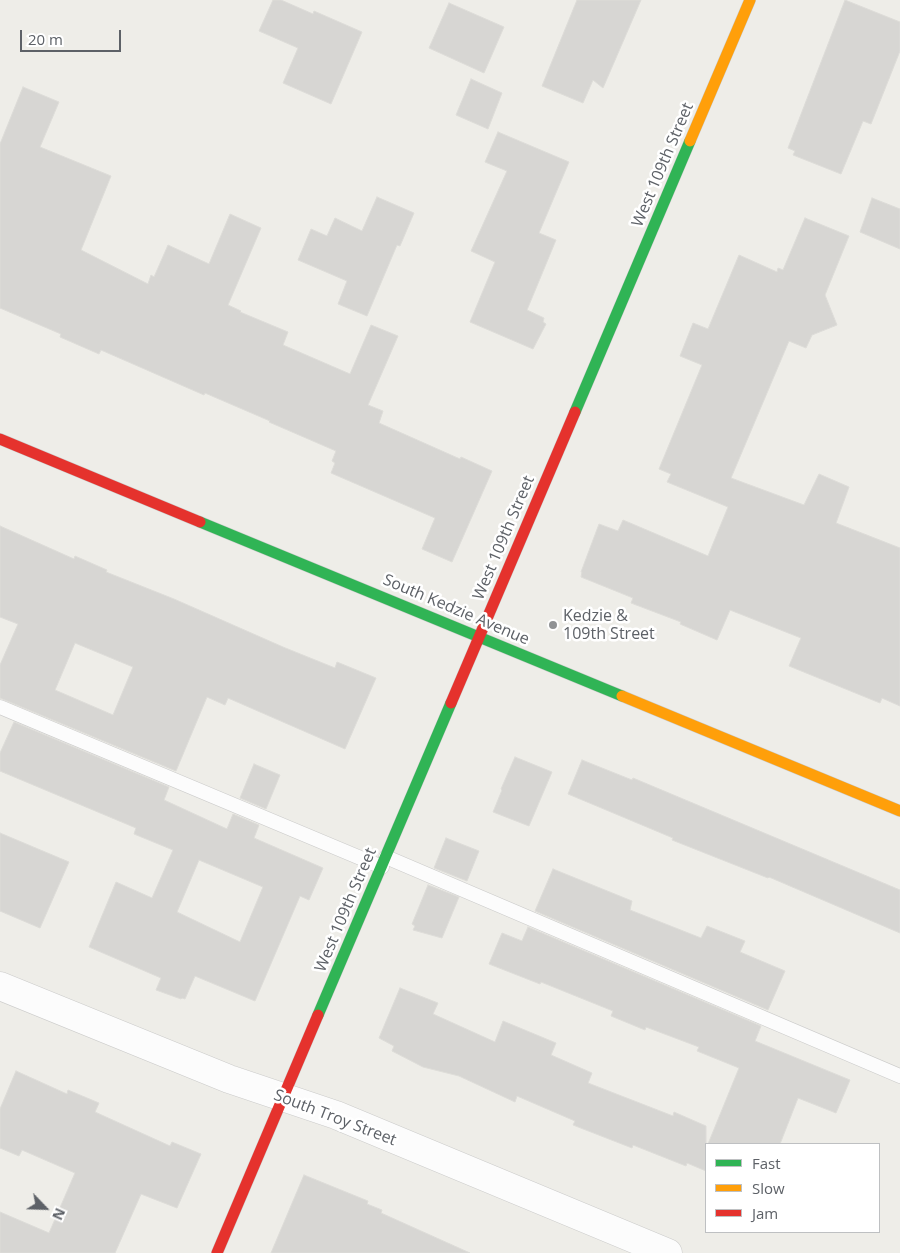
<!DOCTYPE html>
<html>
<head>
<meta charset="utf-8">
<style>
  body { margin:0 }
  #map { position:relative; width:900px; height:1253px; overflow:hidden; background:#eeede8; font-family:"Open Sans",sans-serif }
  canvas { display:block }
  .legend { position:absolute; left:705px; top:1143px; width:175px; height:90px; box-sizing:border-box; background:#fff; border:1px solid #bec0c2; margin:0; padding:6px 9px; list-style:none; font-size:15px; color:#5d6167 }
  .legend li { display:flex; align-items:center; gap:10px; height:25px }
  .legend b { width:25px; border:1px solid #bec0c2 }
  .north { position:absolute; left:20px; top:1183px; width:50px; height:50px; -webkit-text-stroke:4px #fff; paint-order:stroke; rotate:114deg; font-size:14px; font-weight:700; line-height:20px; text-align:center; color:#5d6167 }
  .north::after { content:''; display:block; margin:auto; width:18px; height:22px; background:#5d6167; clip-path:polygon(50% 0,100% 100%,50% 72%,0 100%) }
  .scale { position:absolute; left:20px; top:30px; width:101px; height:22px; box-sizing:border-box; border:2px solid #5d6167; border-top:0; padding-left:6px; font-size:15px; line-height:18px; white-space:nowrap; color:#5d6167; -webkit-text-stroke:4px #fff; paint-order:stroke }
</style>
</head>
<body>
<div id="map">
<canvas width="900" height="1253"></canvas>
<ul class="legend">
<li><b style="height:6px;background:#30b455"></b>Fast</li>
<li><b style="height:6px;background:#ff9f0a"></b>Slow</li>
<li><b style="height:6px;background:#e5322d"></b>Jam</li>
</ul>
<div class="north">N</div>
<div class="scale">20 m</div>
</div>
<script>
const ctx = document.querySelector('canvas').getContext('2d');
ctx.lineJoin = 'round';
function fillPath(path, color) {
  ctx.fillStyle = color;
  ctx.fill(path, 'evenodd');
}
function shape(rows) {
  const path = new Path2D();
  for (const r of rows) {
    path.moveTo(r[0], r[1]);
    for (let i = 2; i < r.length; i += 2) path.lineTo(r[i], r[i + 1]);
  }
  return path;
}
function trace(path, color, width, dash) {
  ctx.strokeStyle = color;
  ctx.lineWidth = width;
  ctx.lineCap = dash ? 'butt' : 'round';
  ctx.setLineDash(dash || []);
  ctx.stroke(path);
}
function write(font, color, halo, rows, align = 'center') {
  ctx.font = font + ' "Open Sans",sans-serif';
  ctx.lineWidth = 5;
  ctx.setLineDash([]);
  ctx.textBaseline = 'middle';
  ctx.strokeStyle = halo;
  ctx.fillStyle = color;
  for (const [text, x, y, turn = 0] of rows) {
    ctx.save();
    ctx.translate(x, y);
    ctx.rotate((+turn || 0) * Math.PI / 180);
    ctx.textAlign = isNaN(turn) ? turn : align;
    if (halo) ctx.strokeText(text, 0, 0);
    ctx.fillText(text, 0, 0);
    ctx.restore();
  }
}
const building = shape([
  [273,0,281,0,313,14,314,11,362,32,331,104,283,83,298,48,259,31,273,0],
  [577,0,641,0,603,88,593,80,583,103,542,86,577,0],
  [845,0,900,22,900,51,871,124,863,121,841,174,793,155,795,151,788,148,845,0],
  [449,3,504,27,484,73,429,48,449,3],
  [471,79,502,93,488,129,456,115,471,79],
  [23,87,59,102,40,147,111,176,81,250,148,284,151,275,154,277,168,245,209,264,230,214,261,228,228,305,241,311,240,312,288,332,283,345,350,374,371,325,398,336,368,405,383,411,379,423,460,459,461,457,492,471,452,562,422,549,435,518,331,473,335,463,332,461,336,451,269,422,270,421,205,393,204,395,101,350,99,354,60,337,61,334,0,308,0,144,23,87],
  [498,132,569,162,539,233,556,240,527,310,544,318,543,322,546,324,533,349,470,322,495,262,471,251,507,171,485,162,498,132],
  [377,197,414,213,400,246,397,245,367,316,338,304,347,281,298,260,311,229,327,236,335,218,362,231,377,197],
  [872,198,900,209,900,249,860,232,872,198],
  [805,218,849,236,825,295,837,325,812,335,806,348,789,341,731,478,804,505,819,474,849,487,836,523,900,548,900,706,882,698,880,703,789,666,801,638,730,610,717,640,680,624,681,622,631,603,633,598,581,577,582,572,581,572,599,524,618,531,623,520,708,556,728,507,667,482,671,474,659,469,702,365,680,356,693,323,708,329,739,255,777,272,778,268,783,270,805,218],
  [0,526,74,559,75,556,107,570,106,572,174,599,283,647,335,668,337,662,376,678,345,749,228,698,225,705,207,697,176,771,0,698,0,665,18,624,0,617,0,526],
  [75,643,133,667,113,715,55,690,75,643],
  [14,722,169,787,164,800,227,829,233,814,259,825,254,838,323,868,309,900,300,896,255,1001,195,976,185,999,182,998,181,999,156,990,161,978,89,947,116,882,152,898,173,850,134,834,136,828,0,771,0,753,14,722],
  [199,860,263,887,240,942,177,912,199,860],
  [515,757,552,772,529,826,493,812,502,790,501,789,515,757],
  [582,760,632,780,633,778,900,890,900,933,769,877,768,878,672,840,673,838,568,794,582,760],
  [254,764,280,775,266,809,240,798,254,764],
  [0,833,69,862,40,928,0,911,0,833],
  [446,838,479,851,467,881,434,868,446,838],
  [553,869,632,901,630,910,701,938,707,926,745,941,740,952,785,971,768,1010,535,911,553,869],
  [428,885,459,897,442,938,413,930,415,926,412,924,428,885],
  [528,927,761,1026,755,1041,850,1080,836,1113,798,1098,780,1144,708,1144,739,1068,697,1051,699,1047,646,1027,645,1030,611,1016,613,1011,541,982,540,984,489,964,502,933,522,941,528,927],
  [400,988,438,1003,433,1014,495,1042,503,1021,556,1043,551,1055,592,1073,588,1083,673,1116,674,1112,706,1126,706,1171,687,1163,686,1166,633,1145,632,1148,573,1125,575,1121,517,1096,515,1102,459,1076,423,1067,392,1051,394,1046,379,1038,400,988],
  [16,1071,67,1094,68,1090,99,1103,95,1112,170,1146,172,1142,201,1154,177,1208,141,1194,115,1253,0,1253,0,1212,49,1233,75,1173,22,1150,19,1156,0,1148,0,1109,16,1071],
  [304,1175,368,1201,367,1204,382,1210,381,1213,470,1253,271,1253,304,1175]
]);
const lane = shape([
  [0,707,382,867],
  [386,857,900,1076]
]);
const street = shape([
  [0,986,229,1079,336,1115,668,1253]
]);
const fast = shape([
  [575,412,690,141],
  [200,522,622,696],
  [318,1015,451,703]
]);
const slow = shape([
  [690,141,750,0],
  [622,696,900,811]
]);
const jam = shape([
  [0,439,200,522],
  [451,703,575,412],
  [217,1253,318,1015]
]);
const markers = [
  [553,625,5,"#909294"]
];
const streetNames = [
  ["West 109th Street",663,165,-67],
  ["West 109th Street",504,538,-67],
  ["South Kedzie Avenue",456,610,23],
  ["West 109th Street",346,910,-67],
  ["South Troy Street",335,1118,21]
];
const poiNames = [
  ["Kedzie &",563,616],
  ["109th Street",563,634]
];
fillPath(building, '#d7d6d3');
trace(building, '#dddcd8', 1);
trace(lane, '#cbcbca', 15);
trace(street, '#cbcbca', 29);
trace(fast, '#c9cac9', 12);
trace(slow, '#c9cac9', 12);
trace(jam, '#c9cac9', 12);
trace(lane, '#fcfcfc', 14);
trace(street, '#fcfcfc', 28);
trace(fast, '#30b455', 11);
trace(slow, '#ff9f0a', 11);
trace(jam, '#e5322d', 11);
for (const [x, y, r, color] of markers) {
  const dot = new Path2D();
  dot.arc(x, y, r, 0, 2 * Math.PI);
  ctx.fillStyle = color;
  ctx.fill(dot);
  trace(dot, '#fff', 2);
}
write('16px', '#5d6167', '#fff', streetNames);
write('16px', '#5d6167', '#fff', poiNames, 'left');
</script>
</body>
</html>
